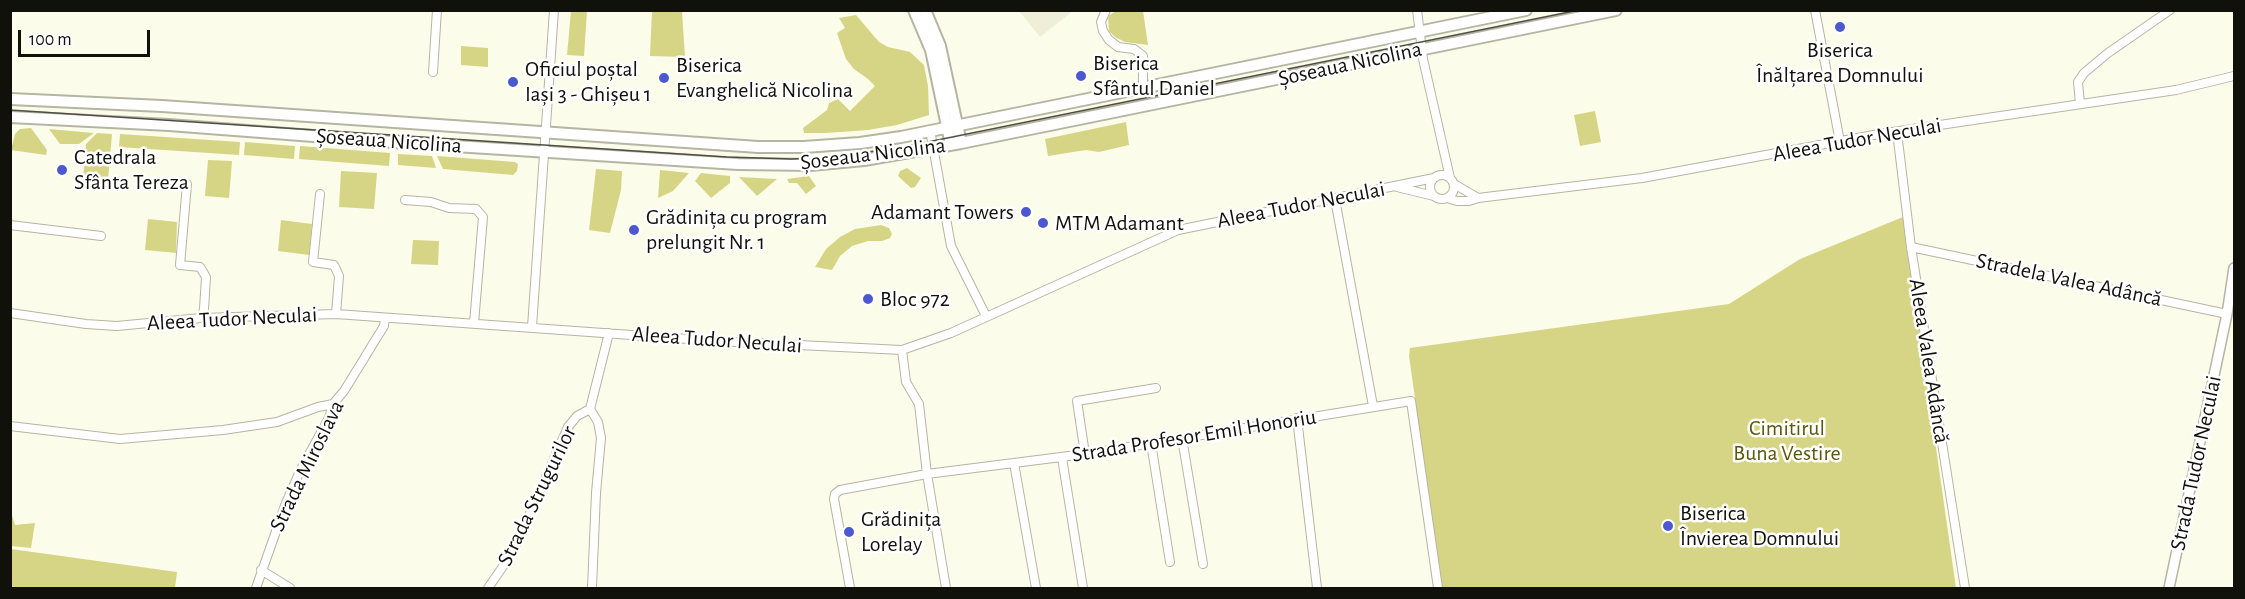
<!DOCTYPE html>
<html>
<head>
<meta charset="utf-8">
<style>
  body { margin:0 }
  #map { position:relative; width:2245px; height:599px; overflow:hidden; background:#fcfcea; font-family:"Alegreya Sans",sans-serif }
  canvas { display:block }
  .frame { position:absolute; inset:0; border:12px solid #11110b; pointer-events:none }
  .scale { position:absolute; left:18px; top:30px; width:132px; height:27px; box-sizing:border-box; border:3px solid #11110b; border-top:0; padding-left:8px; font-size:18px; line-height:21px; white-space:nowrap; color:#11110b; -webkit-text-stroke:4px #fff; paint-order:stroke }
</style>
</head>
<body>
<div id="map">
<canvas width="2245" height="599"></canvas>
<div class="frame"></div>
<div class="scale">100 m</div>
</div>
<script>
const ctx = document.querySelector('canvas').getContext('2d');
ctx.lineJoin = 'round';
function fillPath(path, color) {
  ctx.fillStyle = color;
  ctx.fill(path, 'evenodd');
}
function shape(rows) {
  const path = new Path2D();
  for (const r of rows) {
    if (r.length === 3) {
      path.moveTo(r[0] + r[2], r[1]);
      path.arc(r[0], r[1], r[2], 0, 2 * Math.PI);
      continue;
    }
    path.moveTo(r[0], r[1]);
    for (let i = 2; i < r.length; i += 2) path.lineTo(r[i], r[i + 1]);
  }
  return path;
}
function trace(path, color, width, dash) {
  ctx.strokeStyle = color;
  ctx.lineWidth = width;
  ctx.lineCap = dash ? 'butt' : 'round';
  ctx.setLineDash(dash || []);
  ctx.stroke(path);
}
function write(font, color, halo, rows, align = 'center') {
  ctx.font = font + ' "Alegreya Sans",sans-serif';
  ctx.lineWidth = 5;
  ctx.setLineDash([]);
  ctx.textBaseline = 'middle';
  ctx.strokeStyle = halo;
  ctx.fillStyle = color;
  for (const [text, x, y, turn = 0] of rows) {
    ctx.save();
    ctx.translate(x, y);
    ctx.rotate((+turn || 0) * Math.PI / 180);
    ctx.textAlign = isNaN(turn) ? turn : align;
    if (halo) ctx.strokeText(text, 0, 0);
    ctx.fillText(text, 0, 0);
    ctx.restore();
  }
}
const built = shape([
  [1019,11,1073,11,1040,37]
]);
const green = shape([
  [571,11,587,11,584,56,567,55],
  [652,11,682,11,685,57,650,56],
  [1116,11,1143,11,1148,45,1125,42,1115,37,1109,31,1108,16],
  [856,15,879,42,888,47,910,52,924,65,928,86,929,115,897,125,868,130,826,133,804,133,803,128,827,110,829,103,838,99,850,111,875,86,868,79,854,69,846,59,837,33,845,28,839,18],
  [461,46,488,48,488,67,461,65],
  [1595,111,1601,142,1580,146,1574,115],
  [1126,122,1129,145,1099,152,1086,150,1048,156,1045,139],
  [31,128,47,150,46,155,11,150,15,134,20,129],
  [49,129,94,133,79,144,60,144],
  [97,133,112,134,108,180,83,179,86,144],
  [120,134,240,142,239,155,119,147],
  [245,142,295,146,294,159,244,155],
  [300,146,390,153,389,166,299,159],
  [398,154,432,156,436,168,398,165],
  [437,156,515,162,518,164,517,171,513,175,443,169],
  [208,160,232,161,229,198,205,196],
  [907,168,921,178,915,187,911,188,898,176,900,171],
  [596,169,622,171,621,190,610,233,589,230],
  [660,170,689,173,673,191,658,198],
  [341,171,377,173,374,209,339,207],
  [701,173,730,176,730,183,711,198,695,181],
  [809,176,816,186,806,194,797,183,789,183,787,179],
  [739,177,777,179,757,196],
  [1903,217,1956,588,1442,588,1409,356,1410,348,1729,304,1800,259],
  [148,219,177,222,176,253,145,250],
  [281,220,312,224,309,255,278,251],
  [881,225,889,228,892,234,890,238,882,241,868,241,852,246,840,256,832,270,815,267,826,249,840,237,855,229],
  [413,240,439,241,438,265,411,264],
  [11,512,15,525,35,523,31,548,11,546],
  [11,549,177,572,175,588,11,588]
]);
const minor = shape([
  [1106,10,1101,22,1103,31,1109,40,1118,47,1134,49,1143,56,1143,88],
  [1417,10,1423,59,1450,178],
  [1815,10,1840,142],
  [433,72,437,10],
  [2080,104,2078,82,2084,73,2108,53,2170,10],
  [930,130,951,246,986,316],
  [1897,132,1911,247,1965,588],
  [1442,187,12],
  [187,184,180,265,200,267,206,277,204,309,201,318],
  [1454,184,1478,198],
  [1397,187,1434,196],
  [320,194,313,262,334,265,339,276,336,314],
  [1447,198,1457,201,1469,201,1478,198,1642,178,1879,134,2176,90,2234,76],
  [1335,199,1373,406],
  [405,200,431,202,449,208,476,209,483,217,474,323],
  [10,225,101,236],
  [1911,247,2227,314],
  [10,313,86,324,117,326,201,318,336,314,716,341,902,350,951,333,1178,230,1434,178],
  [532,327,554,10],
  [902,350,906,382,919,404,927,474,946,588],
  [1297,418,1317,588],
  [10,426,120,439,223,430,277,422,318,407,333,404],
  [1182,438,1203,564],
  [1151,443,1170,562],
  [1085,454,1077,401,1156,388],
  [1062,458,1083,588],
  [1014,463,1036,588],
  [261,570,290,588],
  [256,588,286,503,300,471,329,418,333,404,344,391,384,326,385,318],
  [488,588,513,552,568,427,577,416,590,409],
  [592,588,596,493,601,438,598,422,590,409,609,333],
  [850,588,834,499,835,494,840,490,927,474,1085,454,1411,401,1438,588]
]);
const tertiary = shape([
  [2169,588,2227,314,2234,268]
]);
const secondary = shape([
  [914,10,931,50,951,145],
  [925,10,940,46,961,143],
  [10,99,162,106,758,147,804,147,860,143,901,137,1526,10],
  [10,117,169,125,392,142,738,164,811,165,864,160,961,143,1616,10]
]);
const tram = shape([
  [10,110,727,157,792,159,832,157,903,147,1579,10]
]);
const markers = [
  [1840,27,6,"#4c58cd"],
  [1081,76,6,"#4c58cd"],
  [664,78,6,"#4c58cd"],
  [513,82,6,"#4c58cd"],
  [62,170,6,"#4c58cd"],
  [1026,212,6,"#4c58cd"],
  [1043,223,6,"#4c58cd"],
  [634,230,6,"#4c58cd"],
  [868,299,6,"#4c58cd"],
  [1668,526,6,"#4c58cd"],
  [849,532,6,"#4c58cd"]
];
const poiNames = [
  ["Biserica",1840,50,"center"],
  ["Înălțarea Domnului",1840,75,"center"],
  ["Biserica",1093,63],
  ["Sfântul Daniel",1093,88],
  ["Biserica",676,65],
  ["Evanghelică Nicolina",676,90],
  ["Oficiul poștal",525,69],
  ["Iași 3 - Ghișeu 1",525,94],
  ["Catedrala",74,157],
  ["Sfânta Tereza",74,182],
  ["Adamant Towers",1014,212,"right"],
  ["Grădinița cu program",646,217],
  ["prelungit Nr. 1",646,242],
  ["MTM Adamant",1055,223],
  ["Bloc 972",880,299],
  ["Biserica",1680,513],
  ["Învierea Domnului",1680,538],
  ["Grădinița",861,519],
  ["Lorelay",861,544]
];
const streetNames = [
  ["Șoseaua Nicolina",1350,64,-12],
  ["Aleea Tudor Neculai",1857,140,-10],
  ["Șoseaua Nicolina",389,141,4],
  ["Șoseaua Nicolina",873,154,-7],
  ["Aleea Tudor Neculai",1301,205,-11],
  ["Stradela Valea Adâncă",2069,280,12],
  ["Aleea Tudor Neculai",232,319,-3],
  ["Aleea Tudor Neculai",717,340,4],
  ["Aleea Valea Adâncă",1929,361,81],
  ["Strada Profesor Emil Honoriu",1194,436,-9],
  ["Strada Tudor Neculai",2196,463,-78],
  ["Strada Miroslava",307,466,-64],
  ["Strada Strugurilor",537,496,-64]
];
const parkNames = [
  ["Cimitirul",1787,428],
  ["Buna Vestire",1787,453]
];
fillPath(built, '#efefd7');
fillPath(green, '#d6d585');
trace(minor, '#b5b5a4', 10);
trace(tertiary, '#b5b5a4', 12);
trace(secondary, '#b5b5a4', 14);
trace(minor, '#fff', 8);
trace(tertiary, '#fff', 9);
trace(secondary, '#fff', 10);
trace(tram, '#4f4f46', 1.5);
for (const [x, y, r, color] of markers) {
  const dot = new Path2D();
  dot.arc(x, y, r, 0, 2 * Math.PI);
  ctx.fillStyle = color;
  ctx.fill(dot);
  trace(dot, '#fff', 2);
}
write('22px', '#11110b', '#fff', poiNames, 'left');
write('22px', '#11110b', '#fff', streetNames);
write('22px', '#5b590c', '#fff', parkNames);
</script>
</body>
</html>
